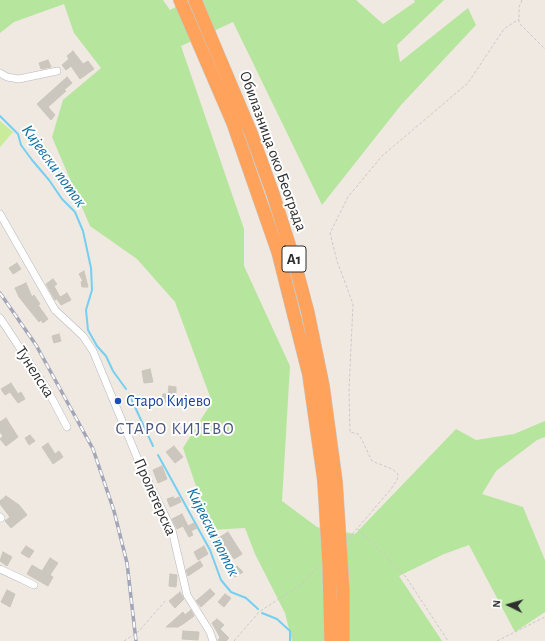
<!DOCTYPE html>
<html>
<head>
<meta charset="utf-8">
<style>
  body { margin:0 }
  #map { position:relative; width:545px; height:641px; overflow:hidden; background:#efe9e1; font-family:"Alegreya Sans",sans-serif }
  canvas { display:block }
  .north { position:absolute; left:489px; top:585px; width:40px; height:40px; -webkit-text-stroke:3px #fff; paint-order:stroke; rotate:275deg; font-size:11px; font-weight:700; line-height:16px; text-align:center; color:#2e2e2e }
  .north::after { content:''; display:block; margin:auto; width:14px; height:18px; background:#2e2e2e; clip-path:polygon(50% 0,100% 100%,50% 72%,0 100%) }
</style>
</head>
<body>
<div id="map">
<canvas width="545" height="641"></canvas>
<div class="north">N</div>
</div>
<script>
const ctx = document.querySelector('canvas').getContext('2d');
ctx.lineJoin = 'round';
function fillPath(path, color) {
  ctx.fillStyle = color;
  ctx.fill(path, 'evenodd');
}
function shape(rows) {
  const path = new Path2D();
  for (const r of rows) {
    path.moveTo(r[0], r[1]);
    for (let i = 2; i < r.length; i += 2) path.lineTo(r[i], r[i + 1]);
  }
  return path;
}
function trace(path, color, width, dash) {
  ctx.strokeStyle = color;
  ctx.lineWidth = width;
  ctx.lineCap = dash ? 'butt' : 'round';
  ctx.setLineDash(dash || []);
  ctx.stroke(path);
}
function write(font, color, halo, rows, align = 'center') {
  ctx.font = font + ' "Alegreya Sans",sans-serif';
  ctx.lineWidth = 4;
  ctx.setLineDash([]);
  ctx.textBaseline = 'middle';
  ctx.strokeStyle = halo;
  ctx.fillStyle = color;
  for (const [text, x, y, turn = 0] of rows) {
    ctx.save();
    ctx.translate(x, y);
    ctx.rotate((+turn || 0) * Math.PI / 180);
    ctx.textAlign = isNaN(turn) ? turn : align;
    if (halo) ctx.strokeText(text, 0, 0);
    ctx.fillText(text, 0, 0);
    ctx.restore();
  }
}
const green = shape([
  [0,0,163,0,170,10,189,0,356,0,383,24,415,2,414,0,444,0,397,45,400,62,468,8,476,25,401,105,322,205,233,22,181,46,244,229,244,266,290,366,282,501,317,527,355,534,456,429,476,440,514,434,545,421,545,437,537,440,496,471,482,494,523,507,545,560,545,612,515,632,469,545,444,554,399,576,442,641,292,641,285,613,255,554,245,528,211,530,183,448,212,402,175,302,137,259,90,226,52,137,63,100,101,68,74,33,64,4,14,22,0,33]
]);
const pitch = shape([
  [0,121,13,132,0,147]
]);
const stream = shape([
  [0,116,18,134,21,145,32,160,49,180,62,199,75,212,83,231,91,268,92,290,86,310,88,330,97,346,106,356,113,371,126,389],
  [129,394,153,446],
  [158,455,210,550,221,580,231,592,246,598,258,609],
  [262,613,277,619,290,631,290,641]
]);
const building = shape([
  [73,51,83,64,88,61,94,69,80,79,71,66,66,70,62,65,69,59,67,56,73,51],
  [48,60,51,67,41,69,39,63,48,60],
  [67,77,72,83,64,90,66,91,48,107,55,115,51,120,37,104,67,77],
  [17,263,21,269,13,274,9,268,17,263],
  [84,271,88,287,82,287,81,282,83,281,79,274,84,271],
  [53,279,57,284,54,286,60,297,55,300,46,284,53,279],
  [26,283,32,297,34,295,40,304,38,305,48,319,43,323,41,320,39,322,19,297,15,288,26,283],
  [67,293,71,300,61,305,57,299,67,293],
  [59,334,61,341,54,343,52,336,59,334],
  [150,369,153,382,144,383,142,371,150,369],
  [11,383,18,394,21,392,25,399,18,403,10,392,5,395,1,389,11,383],
  [169,386,176,387,176,403,162,402,163,394,168,394,169,386],
  [6,418,18,437,6,446,0,439,3,436,0,432,0,422,6,418],
  [30,435,35,441,29,445,25,438,30,435],
  [48,443,55,454,59,451,63,457,53,464,42,447,48,443],
  [174,446,183,457,175,463,166,452,174,446],
  [162,466,167,479,158,483,153,470,162,466],
  [6,496,19,505,27,515,11,528,5,521,10,517,0,504,0,501,6,496],
  [173,497,174,499,179,497,181,502,170,507,167,499,173,497],
  [182,514,188,526,194,523,197,528,191,531,193,535,189,537,183,526,177,529,172,519,182,514],
  [228,532,242,554,234,559,226,546,223,548,217,539,228,532],
  [26,546,34,551,29,558,21,553,26,546],
  [204,546,208,554,198,560,194,552,204,546],
  [3,552,12,557,7,566,0,561,3,552],
  [50,558,58,563,50,575,53,577,48,586,27,574,32,565,42,571,50,558],
  [200,561,203,566,188,576,186,570,200,561],
  [237,566,243,572,235,577,230,572,237,566],
  [170,574,177,575,176,587,169,586,170,574],
  [210,589,215,594,201,607,196,601,210,589],
  [7,590,15,594,10,607,1,602,7,590],
  [180,592,184,599,175,608,169,601,180,592],
  [225,594,231,598,224,607,218,602,225,594],
  [191,610,194,616,183,624,178,627,166,627,183,612,185,615,191,610],
  [217,619,224,625,220,629,229,638,226,641,218,641,220,637,212,623,217,619],
  [183,631,199,632,198,640,182,639,183,631]
]);
const path = shape([
  [522,0,519,7,519,23,545,49],
  [358,529,406,577,448,641],
  [349,538,391,489,397,480,398,474,392,469,372,461,361,438,358,434,350,432,349,391,353,304,337,261,330,233,348,197,382,156,468,83,504,29,519,19],
  [124,641,139,631,166,600],
  [234,641,259,612,303,583,319,566],
  [497,641,545,617]
]);
const minor = shape([
  [0,73,7,77,19,79,57,71],
  [0,214,55,310,83,336,93,351,139,462,172,530,187,595,210,632,213,641],
  [0,318,47,389,67,427],
  [0,517,1,518],
  [0,569,34,585]
]);
const motorway = shape([
  [180,0,233,123,278,252,309,375,324,481],
  [195,0,251,133,273,194,294,260,308,313,323,386,336,482]
]);
const rail = shape([
  [0,293,36,345,93,449,114,511,127,563,136,641]
]);
const motorwayBridge = shape([
  [324,481,329,565,331,641],
  [336,482,343,591,343,641]
]);
const markers = [
  [118,401,4,"#1a4fb4"]
];
const shields = [
  [294,259,24]
];
const shieldNames = [
  ["A1",294,259]
];
const streetNames = [
  ["Обилазница око Београда",273,151,70],
  ["Тунелска",35,372,57],
  ["Пролетерска",155,497,66]
];
const transitNames = [
  ["Старо Кијево",126,401]
];
const waterNames = [
  ["Кијевски поток",54,166,54],
  ["Кијевски поток",213,532,63]
];
const neighbourhoodNames = [
  ["СТАРО КИЈЕВО",175,429]
];
fillPath(green, '#b6e59e');
fillPath(pitch, '#c9ec9a');
trace(stream, '#75cff0', 2);
fillPath(building, '#cbc7bf');
trace(building, '#cbc5ba', 1);
trace(minor, '#b4b7c1', 8);
trace(motorway, '#c9c9c9', 14);
trace(path, '#c9c9c9', 1, [3, 2]);
trace(minor, '#fff', 7);
trace(motorway, '#ffa35c', 13);
trace(rail, '#a3a6b8', 3.5);
trace(rail, '#fff', 2, [6]);
trace(motorwayBridge, '#c9c9c9', 14, []);
trace(motorwayBridge, '#ffa35c', 13);
for (const [x, y, r, color] of markers) {
  const dot = new Path2D();
  dot.arc(x, y, r, 0, 2 * Math.PI);
  ctx.fillStyle = color;
  ctx.fill(dot);
  trace(dot, '#fff', 1.5);
}
for (const [x, y, w] of shields) {
  const box = new Path2D();
  box.roundRect(x - w / 2, y - 13, w, 26, 3);
  ctx.fillStyle = '#fff';
  ctx.fill(box);
  trace(box, '#2e2e2e', 1);
}
write('bold 15px', '#2e2e2e', null, shieldNames);
write('16px', '#2e2e2e', '#fff', streetNames);
write('16px', '#164399', '#fff', transitNames, 'left');
write('italic 17px', '#0d6fa3', '#fff', waterNames);
ctx.letterSpacing = '1px';
write('17px', '#4d5680', '#fff', neighbourhoodNames);
ctx.letterSpacing = '0px';
</script>
</body>
</html>
